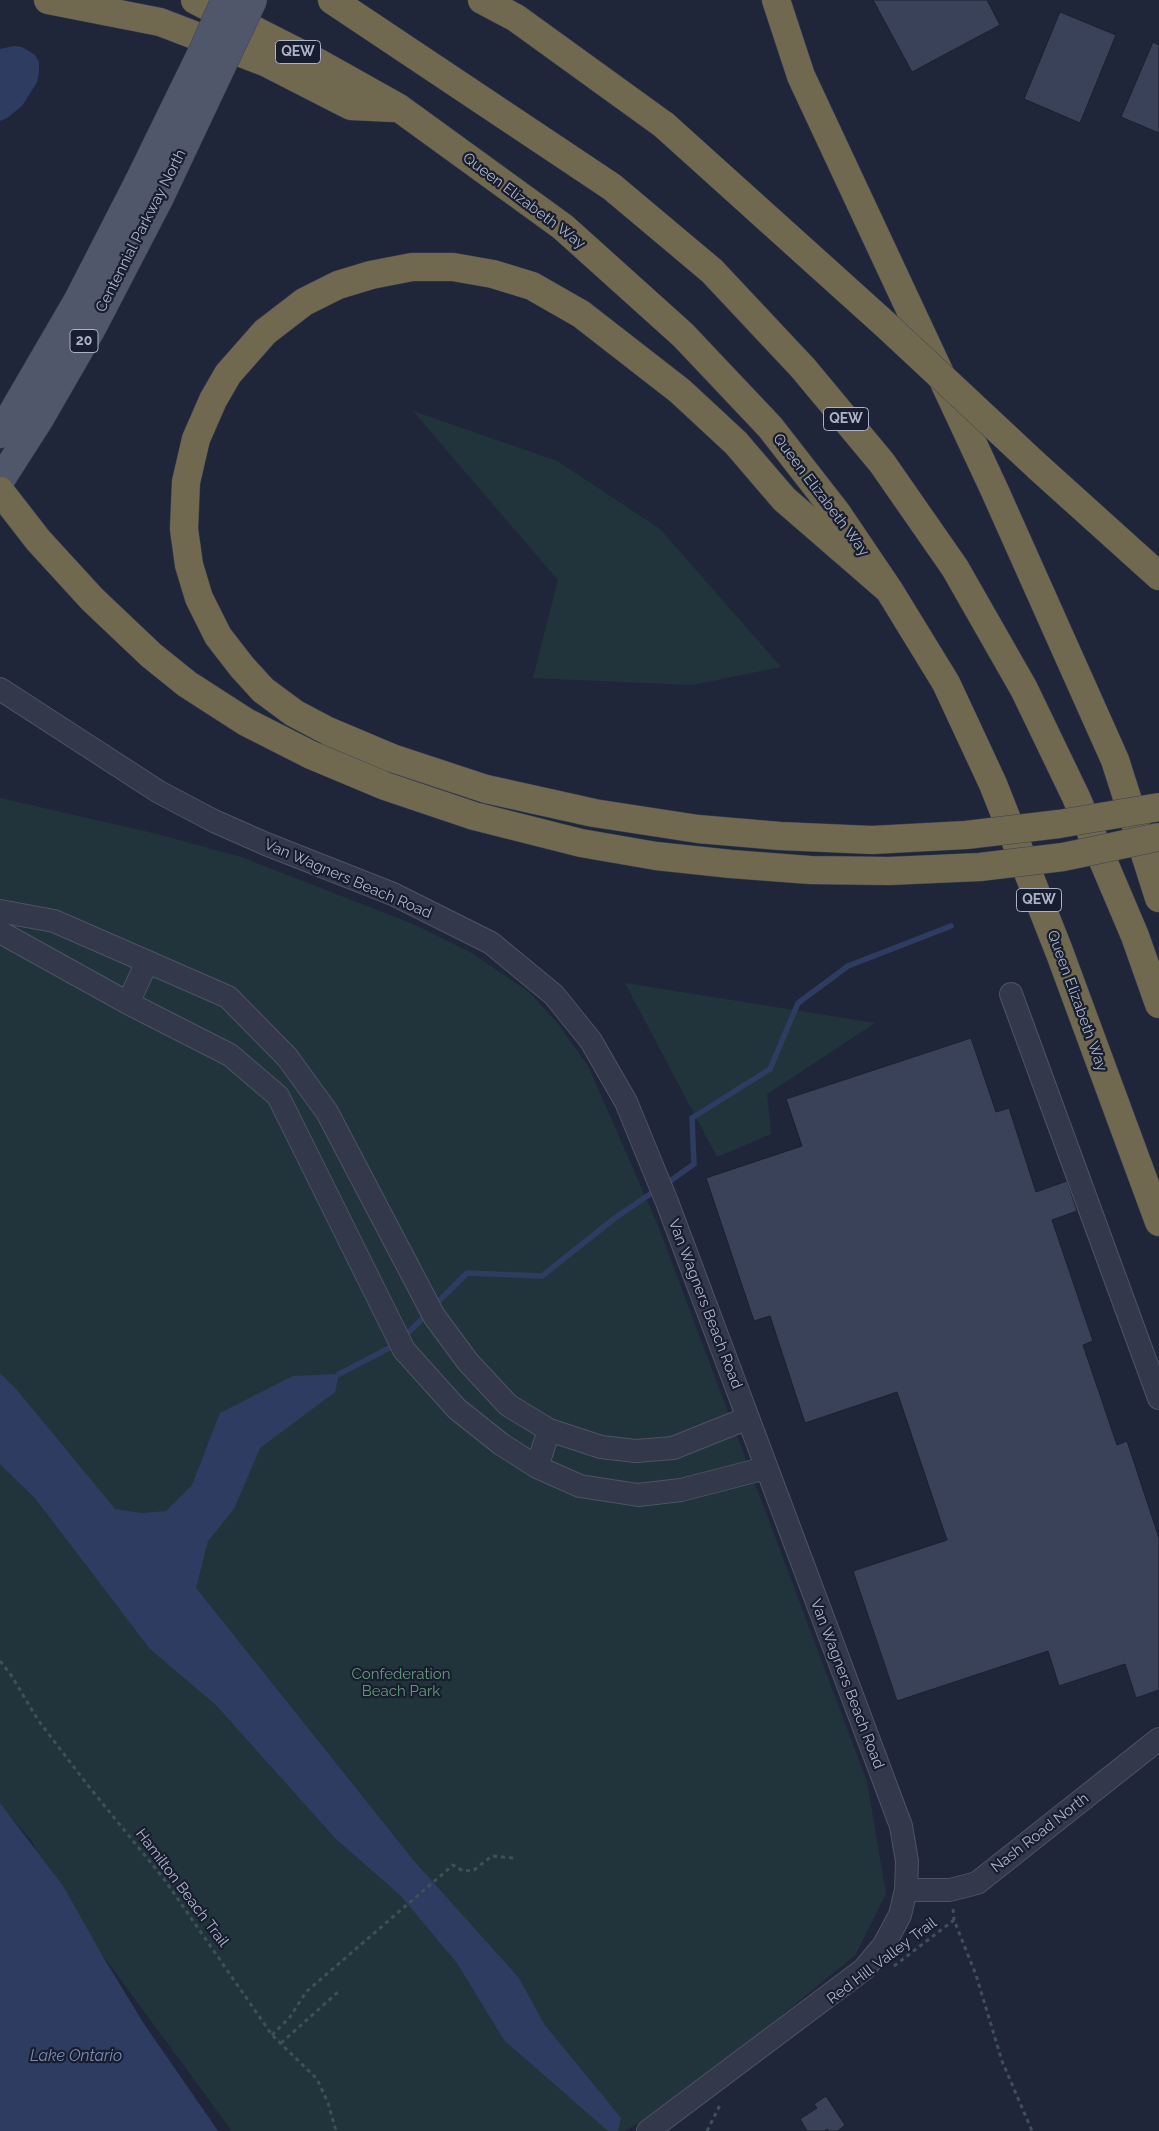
<!DOCTYPE html>
<html>
<head>
<meta charset="utf-8">
<style>
  body { margin:0 }
  canvas { display:block; background:#1f263a }
</style>
</head>
<body>
<canvas width="1159" height="2131"></canvas>
<script>
const ctx = document.querySelector('canvas').getContext('2d');
ctx.lineJoin = 'round';
function fillPath(path, color) {
  ctx.fillStyle = color;
  ctx.fill(path, 'evenodd');
}
function shape(rows) {
  const path = new Path2D();
  for (const r of rows) {
    path.moveTo(r[0], r[1]);
    for (let i = 2; i < r.length; i += 2) path.lineTo(r[i], r[i + 1]);
  }
  return path;
}
function trace(path, color, width, dash) {
  ctx.strokeStyle = color;
  ctx.lineWidth = width;
  ctx.lineCap = dash ? 'butt' : 'round';
  ctx.setLineDash(dash || []);
  ctx.stroke(path);
}
function write(font, color, halo, rows, align = 'center') {
  ctx.font = font + ' Raleway,sans-serif';
  ctx.lineWidth = 4.5;
  ctx.setLineDash([]);
  ctx.textBaseline = 'middle';
  ctx.strokeStyle = halo;
  ctx.fillStyle = color;
  for (const [text, x, y, turn = 0] of rows) {
    ctx.save();
    ctx.translate(x, y);
    ctx.rotate((+turn || 0) * Math.PI / 180);
    ctx.textAlign = isNaN(turn) ? turn : align;
    if (halo) ctx.strokeText(text, 0, 0);
    ctx.fillText(text, 0, 0);
    ctx.restore();
  }
}
const green = shape([
  [413,411,557,461,660,529,781,667,692,685,533,678,558,580],
  [0,798,157,834,241,857,413,924,470,952,529,992,558,1024,588,1066,657,1223,867,1782,886,1894,855,1955,683,2096,625,2131,232,2131,52,1886,32,1841,0,1805],
  [625,983,875,1023,767,1094,771,1134,717,1157]
]);
const water = shape([
  [14,46,22,47,35,55,39,62,39,72,37,82,22,106,7,118,0,121,0,49],
  [0,1373,17,1390,115,1509,142,1513,166,1511,192,1485,220,1413,293,1376,339,1374,335,1392,260,1448,234,1509,208,1541,196,1588,414,1861,519,1978,544,2024,621,2118,618,2131,608,2131,504,2040,457,1963,401,1896,335,1838,216,1705,150,1649,35,1498,0,1464],
  [0,1803,63,1886,105,1960,144,2024,218,2131,0,2131]
]);
const stream = shape([
  [666,1184,694,1164,692,1118,770,1069,798,1003,848,966,951,926],
  [435,1305,467,1273,542,1276,615,1218,656,1190],
  [404,1337,427,1314],
  [339,1374,397,1344]
]);
const building = shape([
  [873,0,987,0,1000,25,912,72,873,0],
  [1060,12,1116,35,1080,123,1024,99,1060,12],
  [1153,42,1159,45,1159,133,1121,117,1153,42],
  [971,1038,996,1112,1009,1108,1036,1192,1067,1181,1077,1211,1052,1220,1093,1341,1083,1345,1117,1445,1127,1441,1159,1538,1159,1690,1136,1698,1125,1664,1059,1686,1048,1651,897,1701,853,1571,947,1540,897,1392,805,1423,770,1316,754,1321,706,1178,802,1146,786,1099,971,1038],
  [826,2096,845,2125,838,2131,829,2131,827,2129,825,2131,807,2131,800,2119,817,2108,814,2104,826,2096]
]);
const path = shape([
  [0,1661,11,1675,38,1720,86,1783,164,1879,272,2035,317,2079,328,2103,336,2131],
  [953,1909,954,1920],
  [894,1966,954,1920,976,1975,1002,2061,1032,2131],
  [272,2035,290,2017,306,1992,453,1865,463,1871,474,1870,492,1856,513,1858],
  [281,2043,338,1992],
  [707,2131,721,2103]
]);
const minor = shape([
  [0,689,159,792,214,821,266,844,393,894,491,943,554,995,591,1041,626,1102,667,1202,901,1826,907,1861,906,1890,900,1915,884,1945,864,1969,648,2131],
  [0,911,54,921,228,997,287,1057,327,1112,434,1316,468,1362,508,1405,549,1430,601,1447,636,1451,673,1448,748,1418],
  [0,932,128,1003,230,1055,278,1096,404,1350,457,1409,501,1444,537,1467,580,1486,638,1495,681,1490,766,1468],
  [1011,994,1159,1398],
  [128,1003,147,962],
  [537,1467,549,1430],
  [906,1890,950,1890,977,1883,1159,1739]
]);
const major = shape([
  [0,434,78,300,138,183],
  [0,481,39,420,92,328,160,197]
]);
const highway = shape([
  [48,0,160,22,267,63,351,106,393,108],
  [195,0,317,62,399,108,563,227,683,335,770,427,837,513,889,590,946,683,993,784,1059,951,1159,1222],
  [332,0,612,187,712,271,803,368,882,463,955,568,1024,689,1076,797,1135,936,1159,1004],
  [482,0,516,18,664,125],
  [776,0,801,76,994,489,1115,760,1159,898],
  [1038,467,1159,576],
  [0,491,38,540,92,599,151,655,187,684,246,722,311,755,385,786,474,816,581,843,656,856,731,864,810,870,889,871],
  [872,840,780,836,698,829,594,813,486,789,392,758,328,731,294,713,263,690,242,667,218,636,199,598,189,565,184,529,186,482,196,439,213,400,228,374,265,332,304,302,338,285,371,275,412,267,453,267,493,274,532,286,581,314,680,391,736,443,784,499,889,590]
]);
const majorBridge = shape([
  [138,183,204,48,225,0],
  [160,197,253,0]
]);
const highwayBridge = shape([
  [664,125,887,326,1038,467],
  [872,840,966,835,1059,824,1159,807],
  [889,871,980,867,1063,857,1159,837]
]);
const shields = [
  [298,52,45],
  [84,341,28],
  [846,419,45],
  [1039,900,45]
];
const shieldNames = [
  ["QEW",298,52],
  ["20",84,341],
  ["QEW",846,419],
  ["QEW",1039,900]
];
const streetNames = [
  ["Queen Elizabeth Way",524,201,37],
  ["Centennial Parkway North",141,231,-63],
  ["Queen Elizabeth Way",821,495,53],
  ["Van Wagners Beach Road",348,879,23],
  ["Queen Elizabeth Way",1077,1001,70],
  ["Van Wagners Beach Road",705,1304,69],
  ["Van Wagners Beach Road",847,1684,69],
  ["Nash Road North",1040,1833,-38],
  ["Hamilton Beach Trail",182,1888,53],
  ["Red Hill Valley Trail",882,1961,-37]
];
const parkNames = [
  ["Confederation",401,1674],
  ["Beach Park",401,1691]
];
const waterNames = [
  ["Lake Ontario",76,2056]
];
fillPath(green, '#21343b');
fillPath(water, '#2f3c61');
trace(stream, '#2f3c61', 5.5);
fillPath(building, '#3a425a');
trace(building, '#1a2031', 1);
trace(minor, '#4d5365', 24);
trace(major, '#3c4254', 29);
trace(highway, '#3a4052', 29);
trace(path, '#3e5158', 3, [4, 4]);
trace(minor, '#33394a', 22);
trace(major, '#50576b', 28);
trace(highway, '#71694f', 28);
trace(majorBridge, '#3c4254', 29, []);
trace(highwayBridge, '#3a4052', 29, []);
trace(majorBridge, '#50576b', 28);
trace(highwayBridge, '#71694f', 28);
for (const [x, y, w] of shields) {
  const box = new Path2D();
  box.roundRect(x - w / 2, y - 11.5, w, 23, 4);
  ctx.fillStyle = '#181e2f';
  ctx.fill(box);
  trace(box, '#adb3c7', 1);
}
write('bold 14px', '#adb3c7', null, shieldNames);
write('15px', '#adb3c7', '#181e2f', streetNames);
write('15px', '#639977', '#181e2f', parkNames);
write('italic 16px', '#7a8bb6', '#181e2f', waterNames);
</script>
</body>
</html>
